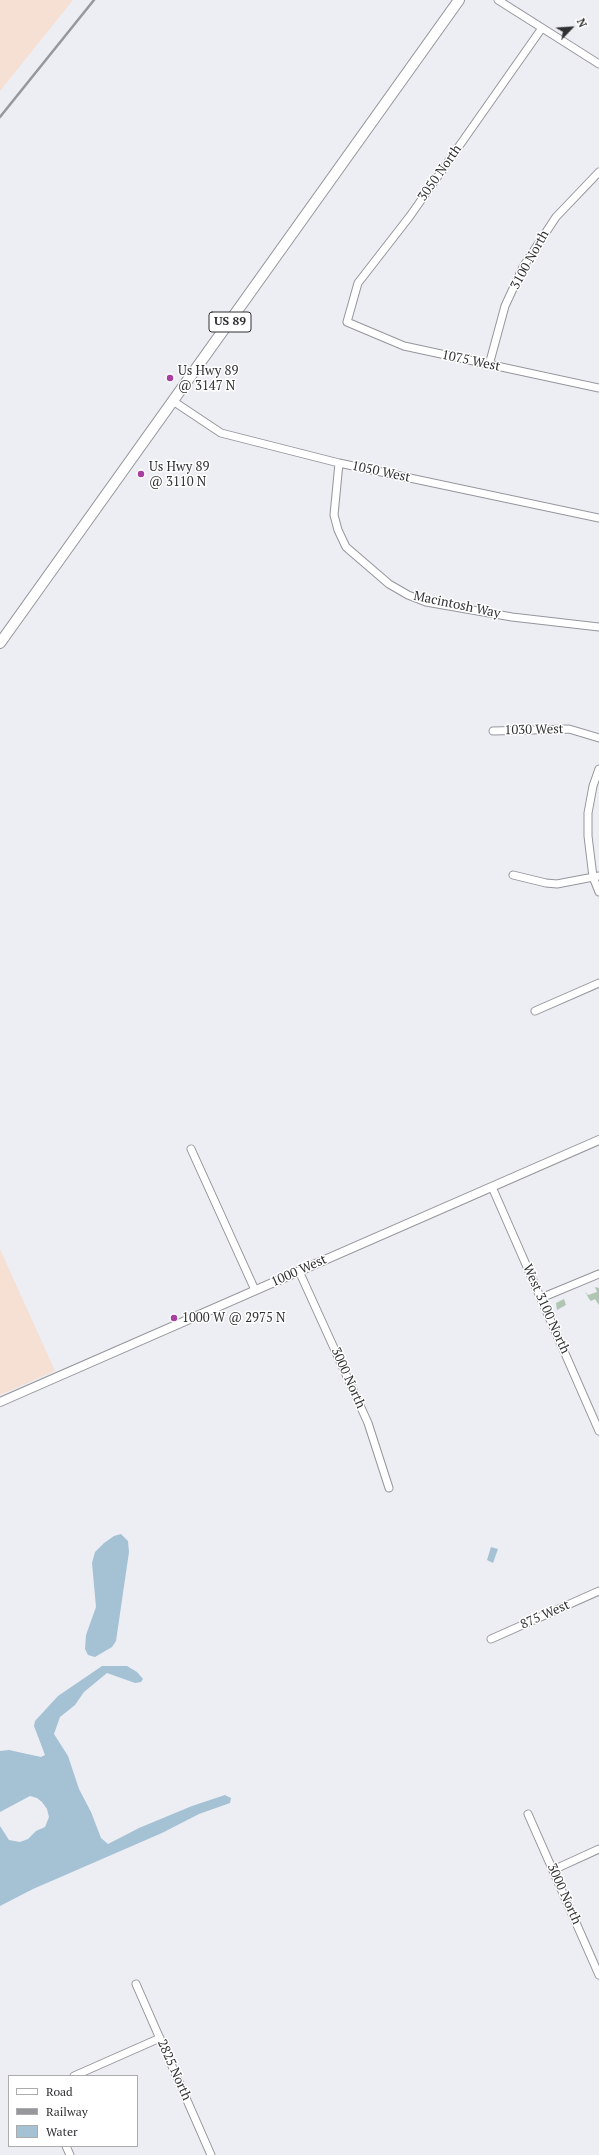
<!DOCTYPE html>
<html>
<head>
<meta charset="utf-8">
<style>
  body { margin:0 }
  #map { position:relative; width:599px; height:2155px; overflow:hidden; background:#eceef4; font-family:"PT Serif",serif }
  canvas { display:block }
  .legend { position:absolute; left:8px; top:2075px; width:130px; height:72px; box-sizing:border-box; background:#fff; border:1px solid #acacad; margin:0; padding:5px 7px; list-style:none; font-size:12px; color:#2f3032 }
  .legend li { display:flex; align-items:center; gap:8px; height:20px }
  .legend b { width:20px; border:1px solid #acacad }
  .north { position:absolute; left:551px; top:8px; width:40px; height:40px; -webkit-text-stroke:3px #fff; paint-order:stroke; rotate:65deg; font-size:11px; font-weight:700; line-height:16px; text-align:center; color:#2f3032 }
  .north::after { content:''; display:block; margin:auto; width:14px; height:18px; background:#2f3032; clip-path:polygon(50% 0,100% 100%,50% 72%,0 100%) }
</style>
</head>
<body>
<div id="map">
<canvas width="599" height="2155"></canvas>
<ul class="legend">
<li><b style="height:5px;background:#fff"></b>Road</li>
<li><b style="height:5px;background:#96989c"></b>Railway</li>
<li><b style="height:11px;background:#a5c1d4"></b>Water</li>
</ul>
<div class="north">N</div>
</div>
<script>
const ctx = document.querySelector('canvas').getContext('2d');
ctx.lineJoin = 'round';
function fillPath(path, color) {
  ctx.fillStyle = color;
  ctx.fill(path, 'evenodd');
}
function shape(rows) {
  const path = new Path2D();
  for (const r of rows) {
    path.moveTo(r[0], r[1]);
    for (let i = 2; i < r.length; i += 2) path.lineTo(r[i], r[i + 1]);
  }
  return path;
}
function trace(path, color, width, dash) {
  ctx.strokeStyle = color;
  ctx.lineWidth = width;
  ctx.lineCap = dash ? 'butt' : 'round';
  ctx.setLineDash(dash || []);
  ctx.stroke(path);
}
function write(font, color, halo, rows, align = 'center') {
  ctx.font = font + ' "PT Serif",serif';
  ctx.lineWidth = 3;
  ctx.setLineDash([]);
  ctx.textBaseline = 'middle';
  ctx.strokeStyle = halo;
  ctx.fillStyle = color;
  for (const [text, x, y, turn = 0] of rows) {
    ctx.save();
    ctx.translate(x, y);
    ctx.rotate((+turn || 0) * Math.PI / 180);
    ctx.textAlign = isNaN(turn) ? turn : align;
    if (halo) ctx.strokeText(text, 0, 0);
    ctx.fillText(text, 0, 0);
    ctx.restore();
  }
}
const industrial = shape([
  [0,0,73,0,0,91],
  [0,1249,55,1371,0,1395]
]);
const green = shape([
  [595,1287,599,1288,599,1305,595,1299,591,1301,589,1299,585,1291,588,1295,597,1292],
  [564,1299,566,1305,557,1310,556,1303]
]);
const water = shape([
  [121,1534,128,1541,129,1552,116,1641,112,1647,95,1657,88,1655,85,1649,86,1635,96,1607,92,1563,95,1552,104,1543,114,1536],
  [491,1547,498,1549,493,1563,487,1560],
  [102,1666,127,1666,137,1672,143,1679,141,1682,135,1683,107,1673,84,1692,75,1705,60,1717,54,1734,68,1756,79,1789,91,1812,101,1838,108,1844,139,1828,192,1806,225,1795,231,1798,230,1803,199,1814,162,1833,33,1889,0,1906,0,1826,9,1840,20,1842,28,1839,36,1831,45,1827,49,1817,47,1809,42,1802,37,1798,30,1796,0,1812,0,1751,9,1750,41,1757,45,1755,34,1726,35,1721,58,1696]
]);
const minor = shape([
  [498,0,599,64],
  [542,28,410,216,358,283,347,322,404,346,599,388],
  [489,365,505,306,523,267,556,217,599,172],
  [173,401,221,433,339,463,599,518],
  [339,463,334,515,338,530,346,547,389,584,408,595,426,602,512,617,599,627],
  [493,731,569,729,599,738],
  [599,769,593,786,588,813,588,836,593,877,599,892],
  [513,875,546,883,557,884,599,876],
  [535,1011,599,983],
  [191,1149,255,1290],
  [492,1187,599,1431],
  [299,1271,368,1423,389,1488],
  [541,1298,599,1274],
  [491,1639,599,1591],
  [528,1814,599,1975],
  [553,1870,599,1849],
  [136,1984,211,2155],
  [74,2076,160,2038],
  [66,2146,70,2155]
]);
const tertiary = shape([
  [0,1402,599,1140]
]);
const primary = shape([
  [0,643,459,0]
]);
const rail = shape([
  [0,117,94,0]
]);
const markers = [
  [170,378,4,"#a93fa0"],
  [141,474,4,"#a93fa0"],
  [174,1318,4,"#a93fa0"]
];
const shields = [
  [230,322,42]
];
const shieldNames = [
  ["US 89",230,322]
];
const streetNames = [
  ["3050 North",440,173,-55],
  ["3100 North",530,260,-61],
  ["1075 West",471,361,12],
  ["1050 West",381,472,12],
  ["Macintosh Way",457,605,12],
  ["1030 West",534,730,-1],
  ["1000 West",299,1271,-24],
  ["West 3100 North",546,1309,66],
  ["3000 North",348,1378,66],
  ["875 West",545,1615,-24],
  ["3000 North",564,1894,66],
  ["2825 North",174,2070,66]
];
const poiNames = [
  ["Us Hwy 89",178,371],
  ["@ 3147 N",178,386],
  ["Us Hwy 89",149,467],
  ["@ 3110 N",149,482],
  ["1000 W @ 2975 N",182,1318]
];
fillPath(industrial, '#f6dfd3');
fillPath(green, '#b0c6b2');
fillPath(water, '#a5c1d4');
trace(minor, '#94969c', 9);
trace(tertiary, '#94969c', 10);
trace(primary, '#94969c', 12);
trace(minor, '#fff', 7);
trace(tertiary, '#fff', 8);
trace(primary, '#fff', 10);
trace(rail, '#96989c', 2.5);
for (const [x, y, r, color] of markers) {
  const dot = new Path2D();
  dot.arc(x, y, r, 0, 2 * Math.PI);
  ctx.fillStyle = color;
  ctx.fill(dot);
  trace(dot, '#fff', 1.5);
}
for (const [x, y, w] of shields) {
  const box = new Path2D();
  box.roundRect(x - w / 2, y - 10, w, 20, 3);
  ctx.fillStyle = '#fff';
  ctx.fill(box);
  trace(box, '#2f3032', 1);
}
write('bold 12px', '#2f3032', null, shieldNames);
write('13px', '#2f3032', '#fff', streetNames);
write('13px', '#2f3032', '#fff', poiNames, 'left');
</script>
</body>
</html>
